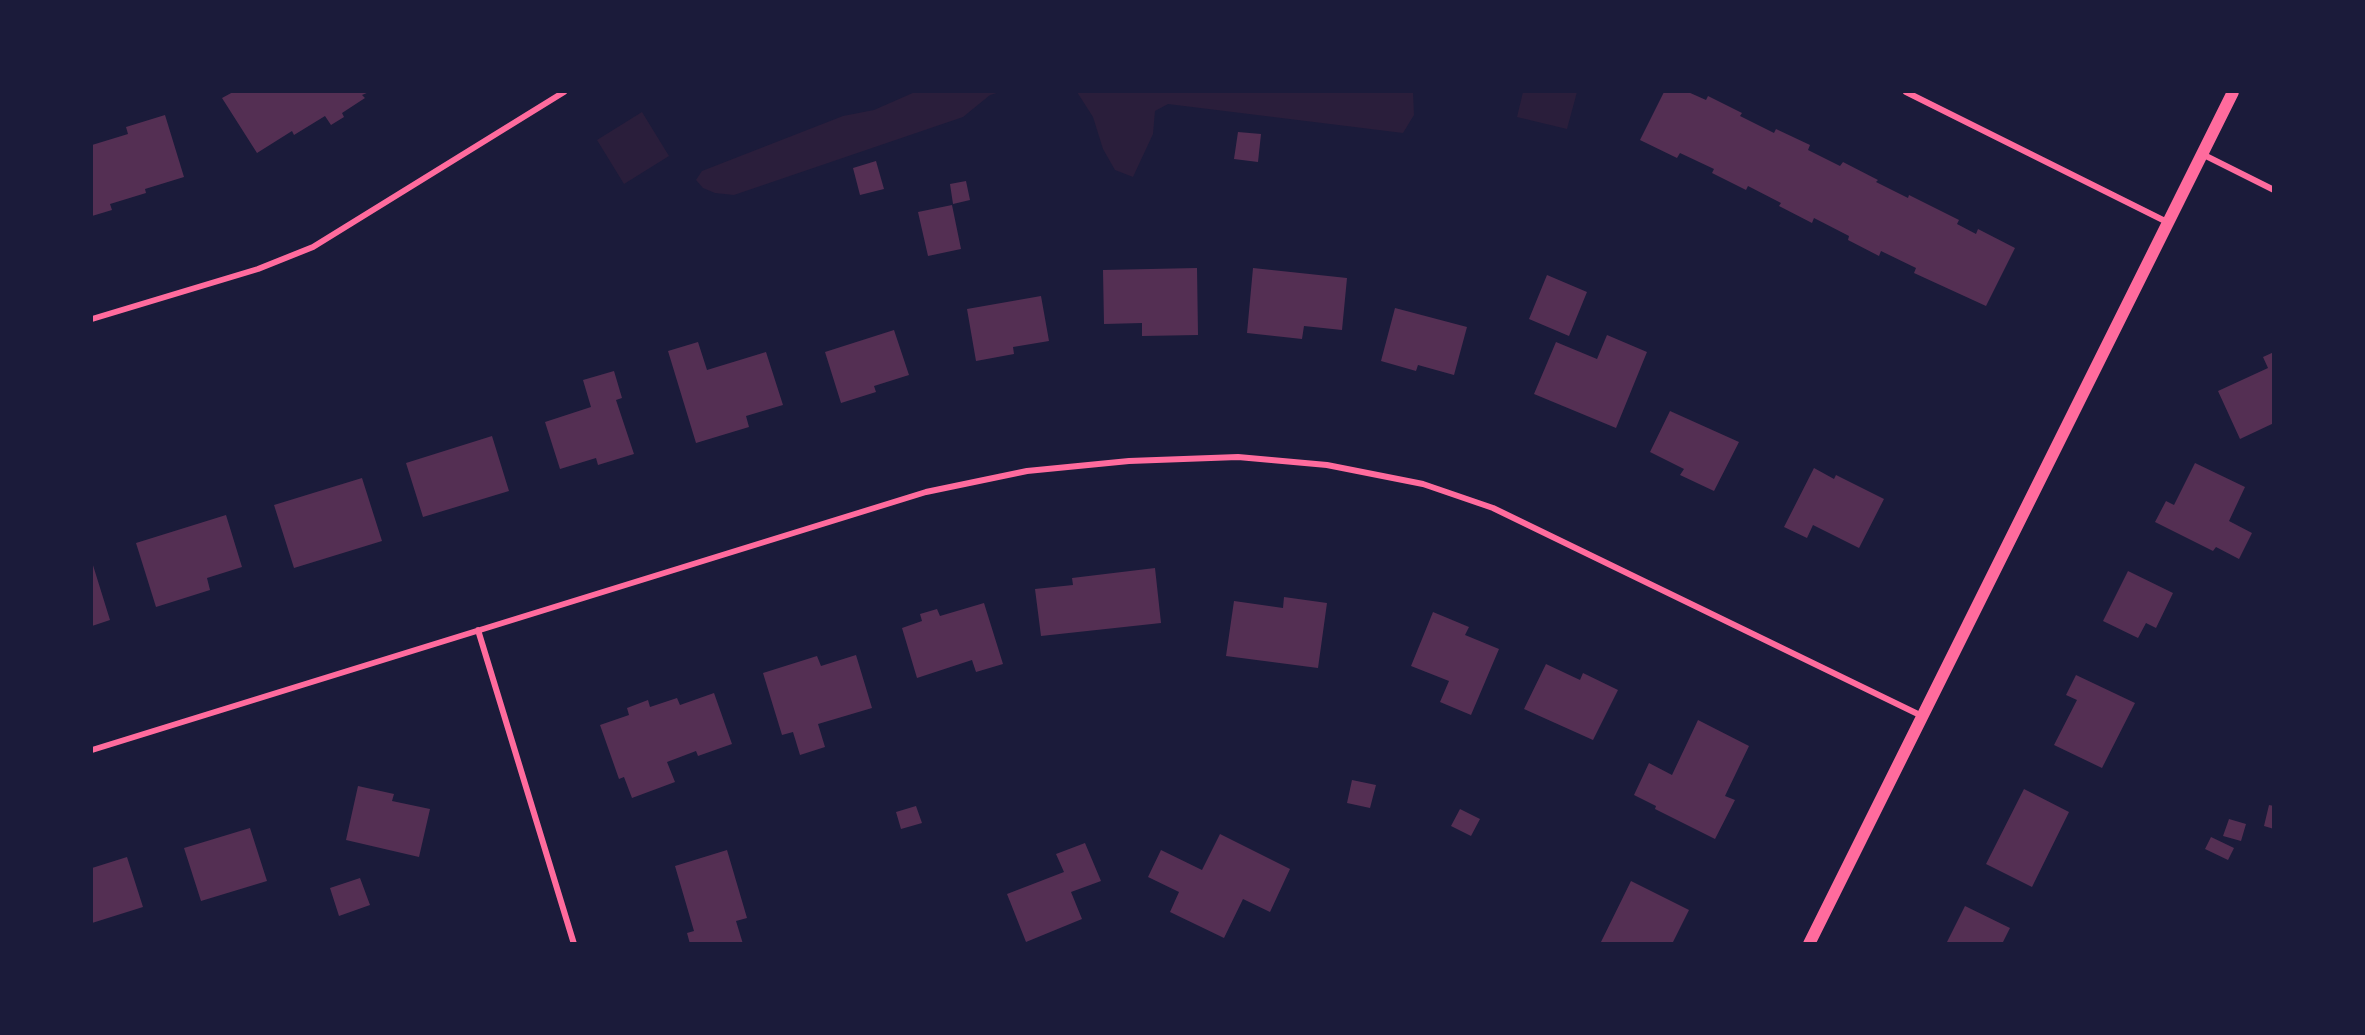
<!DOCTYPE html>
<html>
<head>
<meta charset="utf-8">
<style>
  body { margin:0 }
  #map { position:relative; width:2365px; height:1035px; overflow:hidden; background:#1b1b3a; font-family:Inter,sans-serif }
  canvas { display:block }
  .frame { position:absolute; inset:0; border:93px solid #1b1b3a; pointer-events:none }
</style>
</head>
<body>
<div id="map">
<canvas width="2365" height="1035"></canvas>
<div class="frame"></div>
</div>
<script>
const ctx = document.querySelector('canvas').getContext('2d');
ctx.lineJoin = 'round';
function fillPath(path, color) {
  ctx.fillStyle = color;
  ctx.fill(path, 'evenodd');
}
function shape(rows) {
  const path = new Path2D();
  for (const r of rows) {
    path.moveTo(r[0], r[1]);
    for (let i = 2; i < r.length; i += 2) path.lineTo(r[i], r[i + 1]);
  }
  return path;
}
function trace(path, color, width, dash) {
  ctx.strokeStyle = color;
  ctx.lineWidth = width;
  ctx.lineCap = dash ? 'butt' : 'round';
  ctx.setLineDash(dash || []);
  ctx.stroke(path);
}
const green = shape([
  [915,92,1000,92,990,95,963,117,734,195,715,193,703,188,696,180,702,171,843,116,874,110],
  [1077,92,1413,92,1414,115,1403,133,1168,104,1155,111,1153,134,1133,177,1115,170,1103,149,1093,117],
  [1523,92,1577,92,1567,129,1517,117],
  [642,112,669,156,624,184,597,140]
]);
const building = shape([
  [233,92,369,92,362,95,365,98,342,113,344,117,331,125,325,116,294,135,292,131,257,153,222,98],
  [1664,92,1688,92,1706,100,1708,96,1742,113,1740,116,1774,133,1776,129,1810,145,1808,150,1840,166,1843,162,1878,180,1876,182,1908,198,1909,195,1959,220,1957,224,1976,234,1978,229,2015,248,1986,306,1914,273,1916,268,1881,251,1879,256,1848,240,1849,236,1814,218,1812,223,1779,206,1781,203,1748,186,1746,190,1712,173,1714,169,1680,153,1677,158,1640,140],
  [165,115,184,177,145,189,146,193,110,204,112,210,92,216,92,145,128,134,126,127],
  [1238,132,1261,134,1258,162,1234,159],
  [876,161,884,189,860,195,853,168],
  [966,181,970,200,953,204,950,184],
  [952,205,961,249,928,256,918,212],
  [1197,268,1198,335,1142,336,1142,323,1104,324,1103,270],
  [1253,268,1347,278,1342,330,1304,326,1302,339,1247,333],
  [1547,275,1587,292,1569,336,1529,319],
  [1041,296,1049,341,1013,347,1014,354,976,361,967,309],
  [1395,308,1467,327,1454,375,1418,365,1416,371,1381,361],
  [894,330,909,375,874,386,876,392,841,403,825,352],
  [1607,335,1647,352,1616,428,1534,394,1556,342,1597,359],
  [698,342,707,370,766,352,783,405,746,416,749,427,696,443,668,351],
  [2274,352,2274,423,2240,439,2218,391,2268,368,2263,357],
  [614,371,622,398,616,400,634,454,598,465,596,458,560,469,545,422,591,407,583,380],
  [1670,411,1739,442,1714,491,1680,475,1684,469,1650,452],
  [492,436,509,491,423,517,406,463],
  [2195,463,2245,487,2229,521,2252,533,2239,559,2216,547,2213,551,2155,522,2166,501,2174,505],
  [1814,468,1834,479,1836,475,1884,499,1859,548,1813,525,1807,538,1784,527],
  [362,478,382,541,294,568,274,505],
  [226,515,242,567,207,578,210,590,156,607,136,543],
  [92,562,110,620,92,626],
  [1155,568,1161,623,1041,636,1035,589,1073,585,1072,578],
  [2128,571,2173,593,2156,628,2146,623,2138,638,2103,621],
  [1284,597,1327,603,1318,668,1226,656,1234,601,1283,608],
  [984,603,1003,664,976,672,972,660,917,678,902,628,922,621,920,614,937,609,940,616],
  [1433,612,1469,627,1465,635,1499,649,1471,715,1440,702,1449,681,1411,666],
  [856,655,872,708,818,724,825,747,800,755,793,732,782,735,763,673,817,656,821,666],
  [1546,664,1580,680,1583,673,1618,690,1593,740,1524,709],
  [2076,675,2135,703,2102,768,2054,745,2077,700,2066,695],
  [714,693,732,744,698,756,696,751,667,762,675,782,632,798,624,777,619,779,600,725,629,715,627,708,648,700,650,707,677,698,680,705],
  [1698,720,1749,746,1725,796,1735,800,1715,839,1655,809,1656,806,1634,795,1649,763,1672,775],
  [1352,780,1376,785,1370,808,1347,803],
  [358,786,394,794,392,801,430,809,419,857,346,840],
  [2024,789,2069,812,2032,887,1986,864],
  [2269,805,2274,806,2274,829,2264,826],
  [916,806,922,823,901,829,896,812],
  [1460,809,1480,819,1471,836,1451,826],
  [2229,819,2246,824,2241,841,2223,836],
  [250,828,267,881,201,901,184,848],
  [1220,834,1290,869,1270,912,1243,899,1224,938,1170,912,1179,892,1148,877,1161,850,1202,870],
  [2211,837,2234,848,2228,860,2205,849],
  [1085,843,1101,881,1071,892,1082,919,1026,942,1007,894,1064,872,1056,854],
  [727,850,747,918,736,921,743,944,690,944,687,933,694,931,675,866],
  [127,857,143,907,92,923,92,868],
  [360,878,370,905,339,916,330,888],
  [1631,881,1689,910,1672,944,1600,944],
  [1965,906,2010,928,2002,944,1946,944]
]);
const minor = shape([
  [1906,92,2167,222],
  [2202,154,2274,190],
  [92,319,258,269,313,247,564,92],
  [478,630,574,944],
  [92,750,926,492,1027,471,1129,461,1238,457,1327,465,1423,484,1493,508,1922,716]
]);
const secondary = shape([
  [1809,944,2233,92]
]);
fillPath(green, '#2a1e3b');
fillPath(building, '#542f53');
trace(minor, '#ff6b9d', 6);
trace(secondary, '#ff6b9d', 12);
</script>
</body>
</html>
